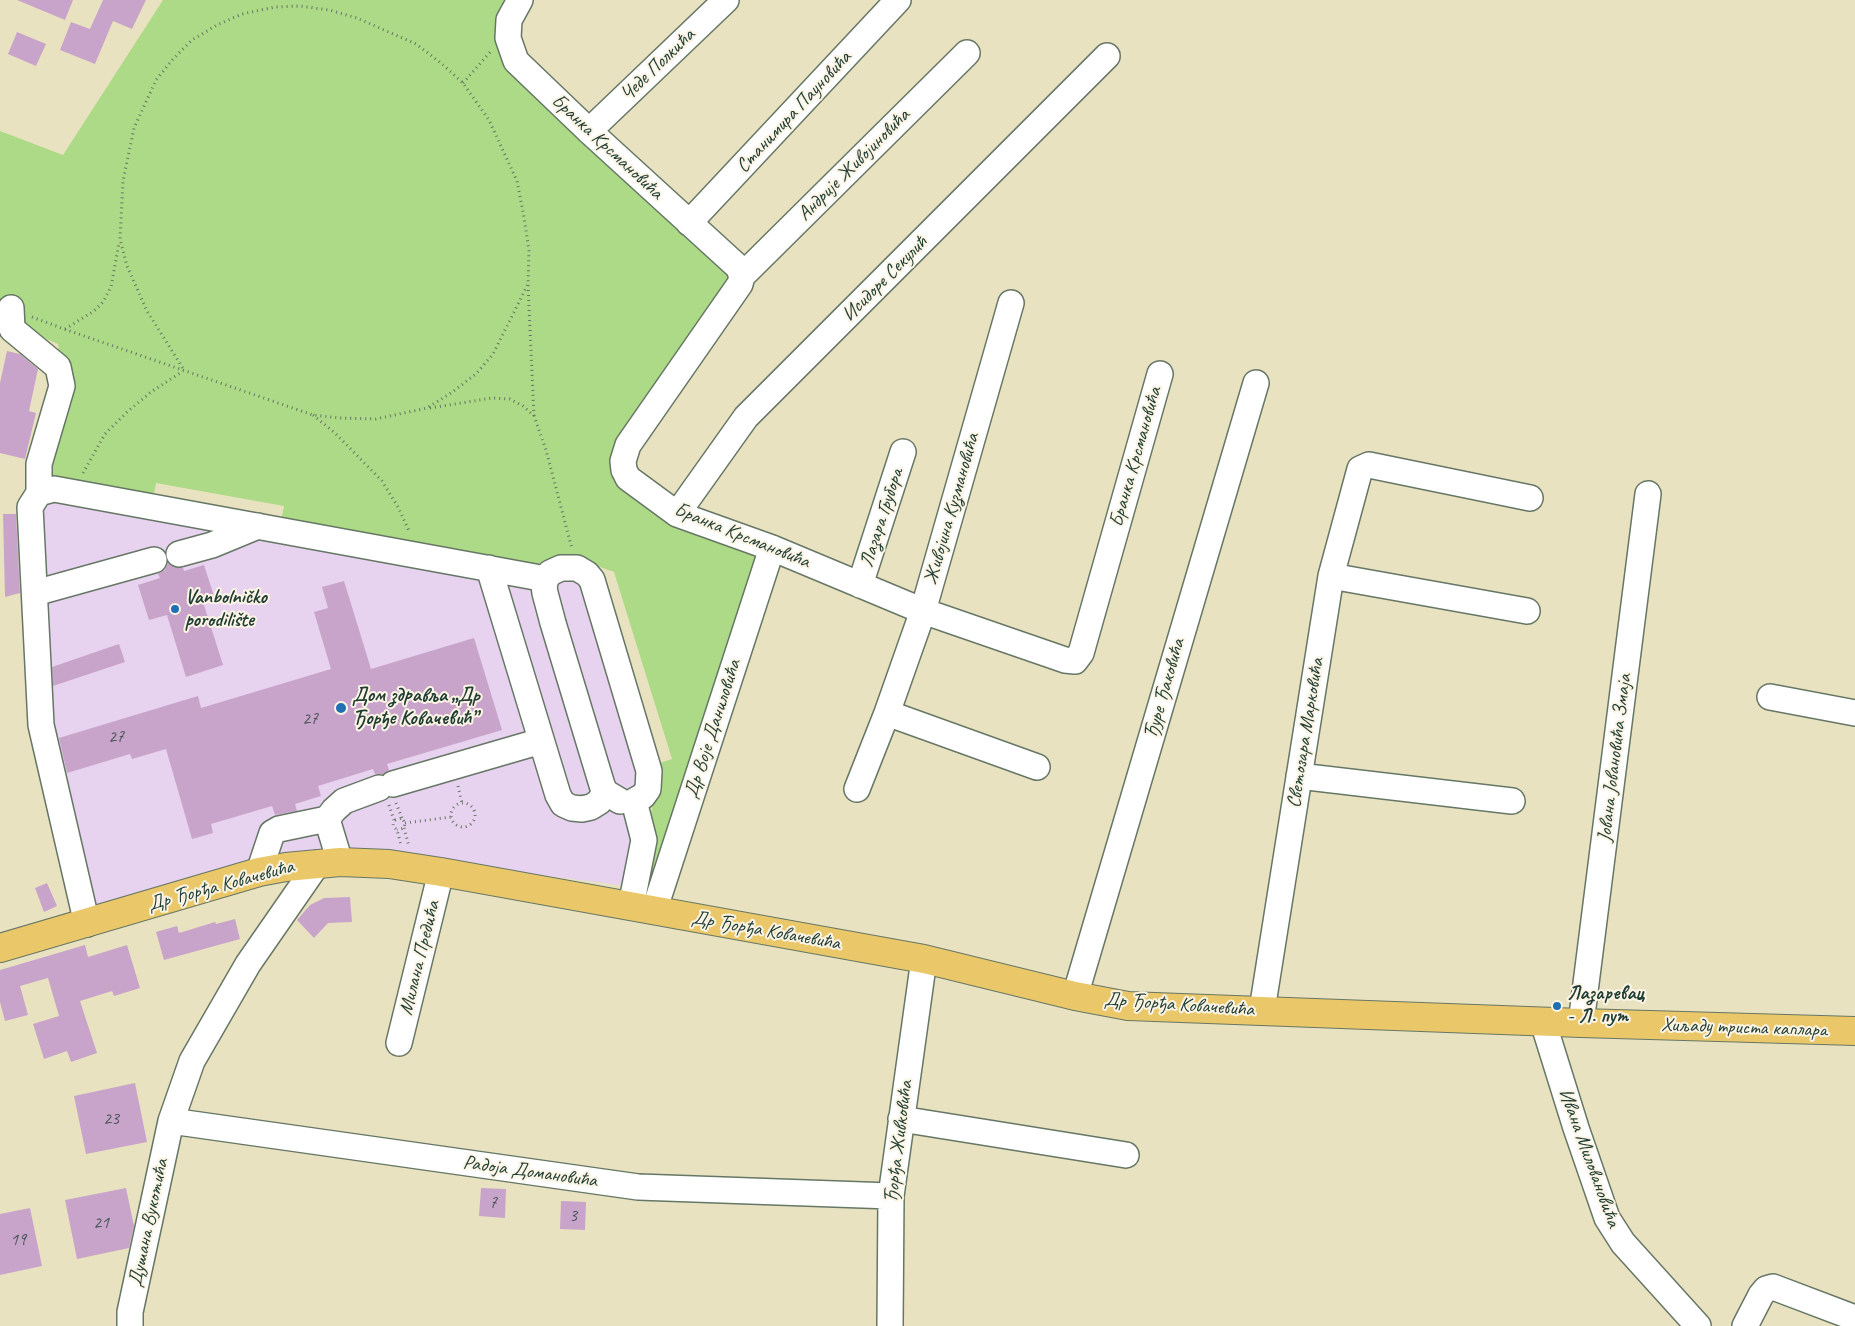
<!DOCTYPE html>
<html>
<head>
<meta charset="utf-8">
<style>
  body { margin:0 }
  canvas { display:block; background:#e9e2c0 }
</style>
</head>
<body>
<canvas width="1855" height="1326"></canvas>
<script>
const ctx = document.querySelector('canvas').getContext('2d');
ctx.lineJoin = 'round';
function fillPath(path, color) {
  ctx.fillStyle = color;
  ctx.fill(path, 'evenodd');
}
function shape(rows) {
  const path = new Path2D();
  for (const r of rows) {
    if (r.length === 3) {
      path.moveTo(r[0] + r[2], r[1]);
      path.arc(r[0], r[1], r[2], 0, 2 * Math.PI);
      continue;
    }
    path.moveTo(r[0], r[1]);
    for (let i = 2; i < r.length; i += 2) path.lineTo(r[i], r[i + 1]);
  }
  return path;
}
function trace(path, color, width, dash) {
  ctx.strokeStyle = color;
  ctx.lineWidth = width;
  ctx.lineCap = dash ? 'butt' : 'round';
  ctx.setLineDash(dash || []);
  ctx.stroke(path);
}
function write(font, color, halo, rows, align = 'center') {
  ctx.font = font + ' Caveat,sans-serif';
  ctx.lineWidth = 4;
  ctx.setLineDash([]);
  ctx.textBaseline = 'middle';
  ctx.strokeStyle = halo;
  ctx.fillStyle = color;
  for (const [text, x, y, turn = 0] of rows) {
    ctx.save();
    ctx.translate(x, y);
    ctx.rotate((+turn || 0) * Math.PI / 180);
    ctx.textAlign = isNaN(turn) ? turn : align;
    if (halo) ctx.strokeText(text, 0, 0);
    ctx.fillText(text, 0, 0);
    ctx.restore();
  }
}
const built = shape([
  [55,497,599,568,645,734,627,886,454,864,423,858,91,909,47,722,41,502]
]);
const green = shape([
  [163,0,512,0,498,39,732,278,613,463,762,549,651,901,641,899,651,814,660,763,672,759,614,572,586,562,538,569,281,522,284,506,156,483,153,499,45,480,60,362,58,344,0,319,0,131,63,155]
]);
const building = shape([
  [17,0,73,0,65,20],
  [103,0,146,0,132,29,113,21,95,64,60,50,71,22,90,29],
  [17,32,46,44,36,66,8,54],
  [7,351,20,354,38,369,29,411,36,413,25,459,0,453,0,383],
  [3,514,16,514,20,593,5,597],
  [168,563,175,568,183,568,184,571,204,565,215,599,203,602,223,665,186,677,167,615,149,620,138,585,160,578,158,574,165,570],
  [344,581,371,669,474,638,502,730,387,764,389,770,383,774,375,774,373,769,318,786,321,796,295,804,297,811,275,815,272,806,211,824,213,833,192,839,166,749,132,759,130,754,67,773,59,738,198,696,201,708,331,669,314,612,328,608,322,587],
  [119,644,125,662,53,686,52,667],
  [47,883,57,906,44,912,35,888],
  [350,897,352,922,328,923,314,938,297,920,310,905,324,898],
  [235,919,240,939,164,960,156,932,177,926,179,933,215,922,216,924],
  [85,945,88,957,127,945,140,988,114,996,112,991,80,1001,97,1053,71,1062,67,1051,44,1059,33,1024,59,1016,48,978,20,986,28,1015,5,1021,0,1002,0,970],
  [135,1083,147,1142,86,1154,74,1096],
  [126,1188,134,1226,129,1248,77,1259,65,1200],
  [481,1188,506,1189,505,1218,479,1216],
  [561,1201,586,1202,585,1230,560,1229],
  [30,1208,42,1266,0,1275,0,1214]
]);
const path = shape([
  [463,83,491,51],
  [528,285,534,416],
  [32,317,64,329,313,415,340,418,376,419,427,408,451,393,476,374,493,354,528,284,529,251,524,217,517,181,489,120,463,83,441,63,416,44,357,18,329,10,300,6,275,7,242,14,217,25,192,40,173,59,156,80,134,128,123,181,120,239,127,266,147,311,184,370],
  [65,329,94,311,103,302,111,287,119,243],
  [430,408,492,398,510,399,523,406,534,416,546,450,572,549],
  [313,415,335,433,382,481,398,507,410,533],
  [83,473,105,434,127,412,151,392,183,371],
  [458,786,462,803],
  [463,815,12],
  [396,803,402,818],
  [389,805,394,820,393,826,397,830,401,845],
  [395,820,402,818,405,823,404,828,397,830],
  [405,823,451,817],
  [404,828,409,847]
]);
const minor = shape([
  [520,0,509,20,508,38,516,61,589,131,738,267,742,276,740,284,628,445,623,461,624,470,628,478,677,514,772,548,923,611,1065,660,1075,661,1081,653,1160,374],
  [589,131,726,0],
  [689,223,898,0],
  [742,276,967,53],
  [11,308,12,329,58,367,62,386,39,464,39,493],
  [677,514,746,417,1107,56],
  [179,554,212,545,258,526],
  [489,568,558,795,563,804,572,808,582,809,591,807,599,802,605,792],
  [1331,576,1527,611],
  [546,579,544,586,545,593,553,623,602,785,605,792,620,801],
  [860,585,903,452],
  [35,593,154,560],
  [1770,697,1855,713],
  [887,713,1037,767],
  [1299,776,1512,801],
  [393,784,541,741],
  [857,789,887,713,923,611,1011,303],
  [327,819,340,862],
  [259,872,272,833,279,829,327,819,334,810,344,801,379,788],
  [654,911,772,548],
  [87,924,41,725,30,507,39,493,54,489,546,579,550,573,561,568,577,568,587,574,592,580,649,771,648,789,643,796,634,801,644,840,631,906],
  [1075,996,1256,383],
  [1262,1010,1331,576,1360,469,1369,465,1530,498],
  [1543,1022,1576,1128,1607,1218,1623,1243,1698,1326],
  [1581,1023,1648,494],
  [399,1043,441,872],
  [901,1119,1126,1155],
  [171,1121,638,1187,891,1196],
  [130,1326,130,1312,171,1121,192,1061,248,964,318,863],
  [890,1326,891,1196,924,959],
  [1745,1326,1761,1295,1766,1289,1773,1287,1855,1318]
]);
const major = shape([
  [0,948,259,872,286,867,340,862,389,864,441,872,924,959,1075,996,1128,1006,1581,1023,1855,1031]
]);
const markers = [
  [175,609,5,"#1f6fb2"],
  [341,708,6,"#1f6fb2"],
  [1557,1006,5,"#1f6fb2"]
];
const numberNames = [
  ["27",310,719],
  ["27",116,737],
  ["23",111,1119],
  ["7",493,1203],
  ["3",573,1216],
  ["21",101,1223],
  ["19",18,1240]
];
const streetNames = [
  ["Чеде Полкића",658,65,-44],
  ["Станимира Пауновића",794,112,-47],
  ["Бранка Крсмановића",607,147,43],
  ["Андрије Живојиновића",854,165,-45],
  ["Исидоре Секулић",885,279,-45],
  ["Бранка Крсмановића",1136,457,-74],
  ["Живојина Кузмановића",952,509,-74],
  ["Лазара Грубора",882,518,-72],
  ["Бранка Крсмановића",742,536,22],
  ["Ђуре Ђаковића",1165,689,-74],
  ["Др Воје Даниловића",713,729,-72],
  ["Светозара Марковића",1306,733,-81],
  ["Јована Јовановића Змаја",1615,758,-83],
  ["Др Ђорђа Ковачевића",221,886,-15],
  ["Др Ђорђа Ковачевића",766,931,10],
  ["Милана Предића",420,958,-76],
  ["Др Ђорђа Ковачевића",1179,1005,4],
  ["Хиљаду триста каплара",1744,1028,2],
  ["Ђорђа Живковића",899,1142,-83],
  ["Ивана Миловановића",1589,1158,70],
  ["Радоја Домановића",530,1172,8],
  ["Душана Вукотића",149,1223,-78]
];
const poiNames = [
  ["Vanbolničko",185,598],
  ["porodilište",185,621],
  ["Дом здравља „Др",352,696],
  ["Ђорђе Ковачевић”",352,719],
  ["Лазаревац",1567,994],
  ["- Л. пут",1567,1017]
];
fillPath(built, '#e7d2ef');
fillPath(green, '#adda86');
fillPath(building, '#c9a4ca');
trace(minor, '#667765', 28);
trace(major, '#667765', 30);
trace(path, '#667765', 3, [1, 4]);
trace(minor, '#fff', 25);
trace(major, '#eac769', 28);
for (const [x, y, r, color] of markers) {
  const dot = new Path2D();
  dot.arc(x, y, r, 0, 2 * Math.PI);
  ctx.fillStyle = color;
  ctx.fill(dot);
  trace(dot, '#fcf5e5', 2);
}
write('18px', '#4a575a', null, numberNames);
write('20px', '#1f3d34', '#fcf5e5', streetNames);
write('bold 20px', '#1f3d34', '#fcf5e5', poiNames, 'left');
</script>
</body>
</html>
